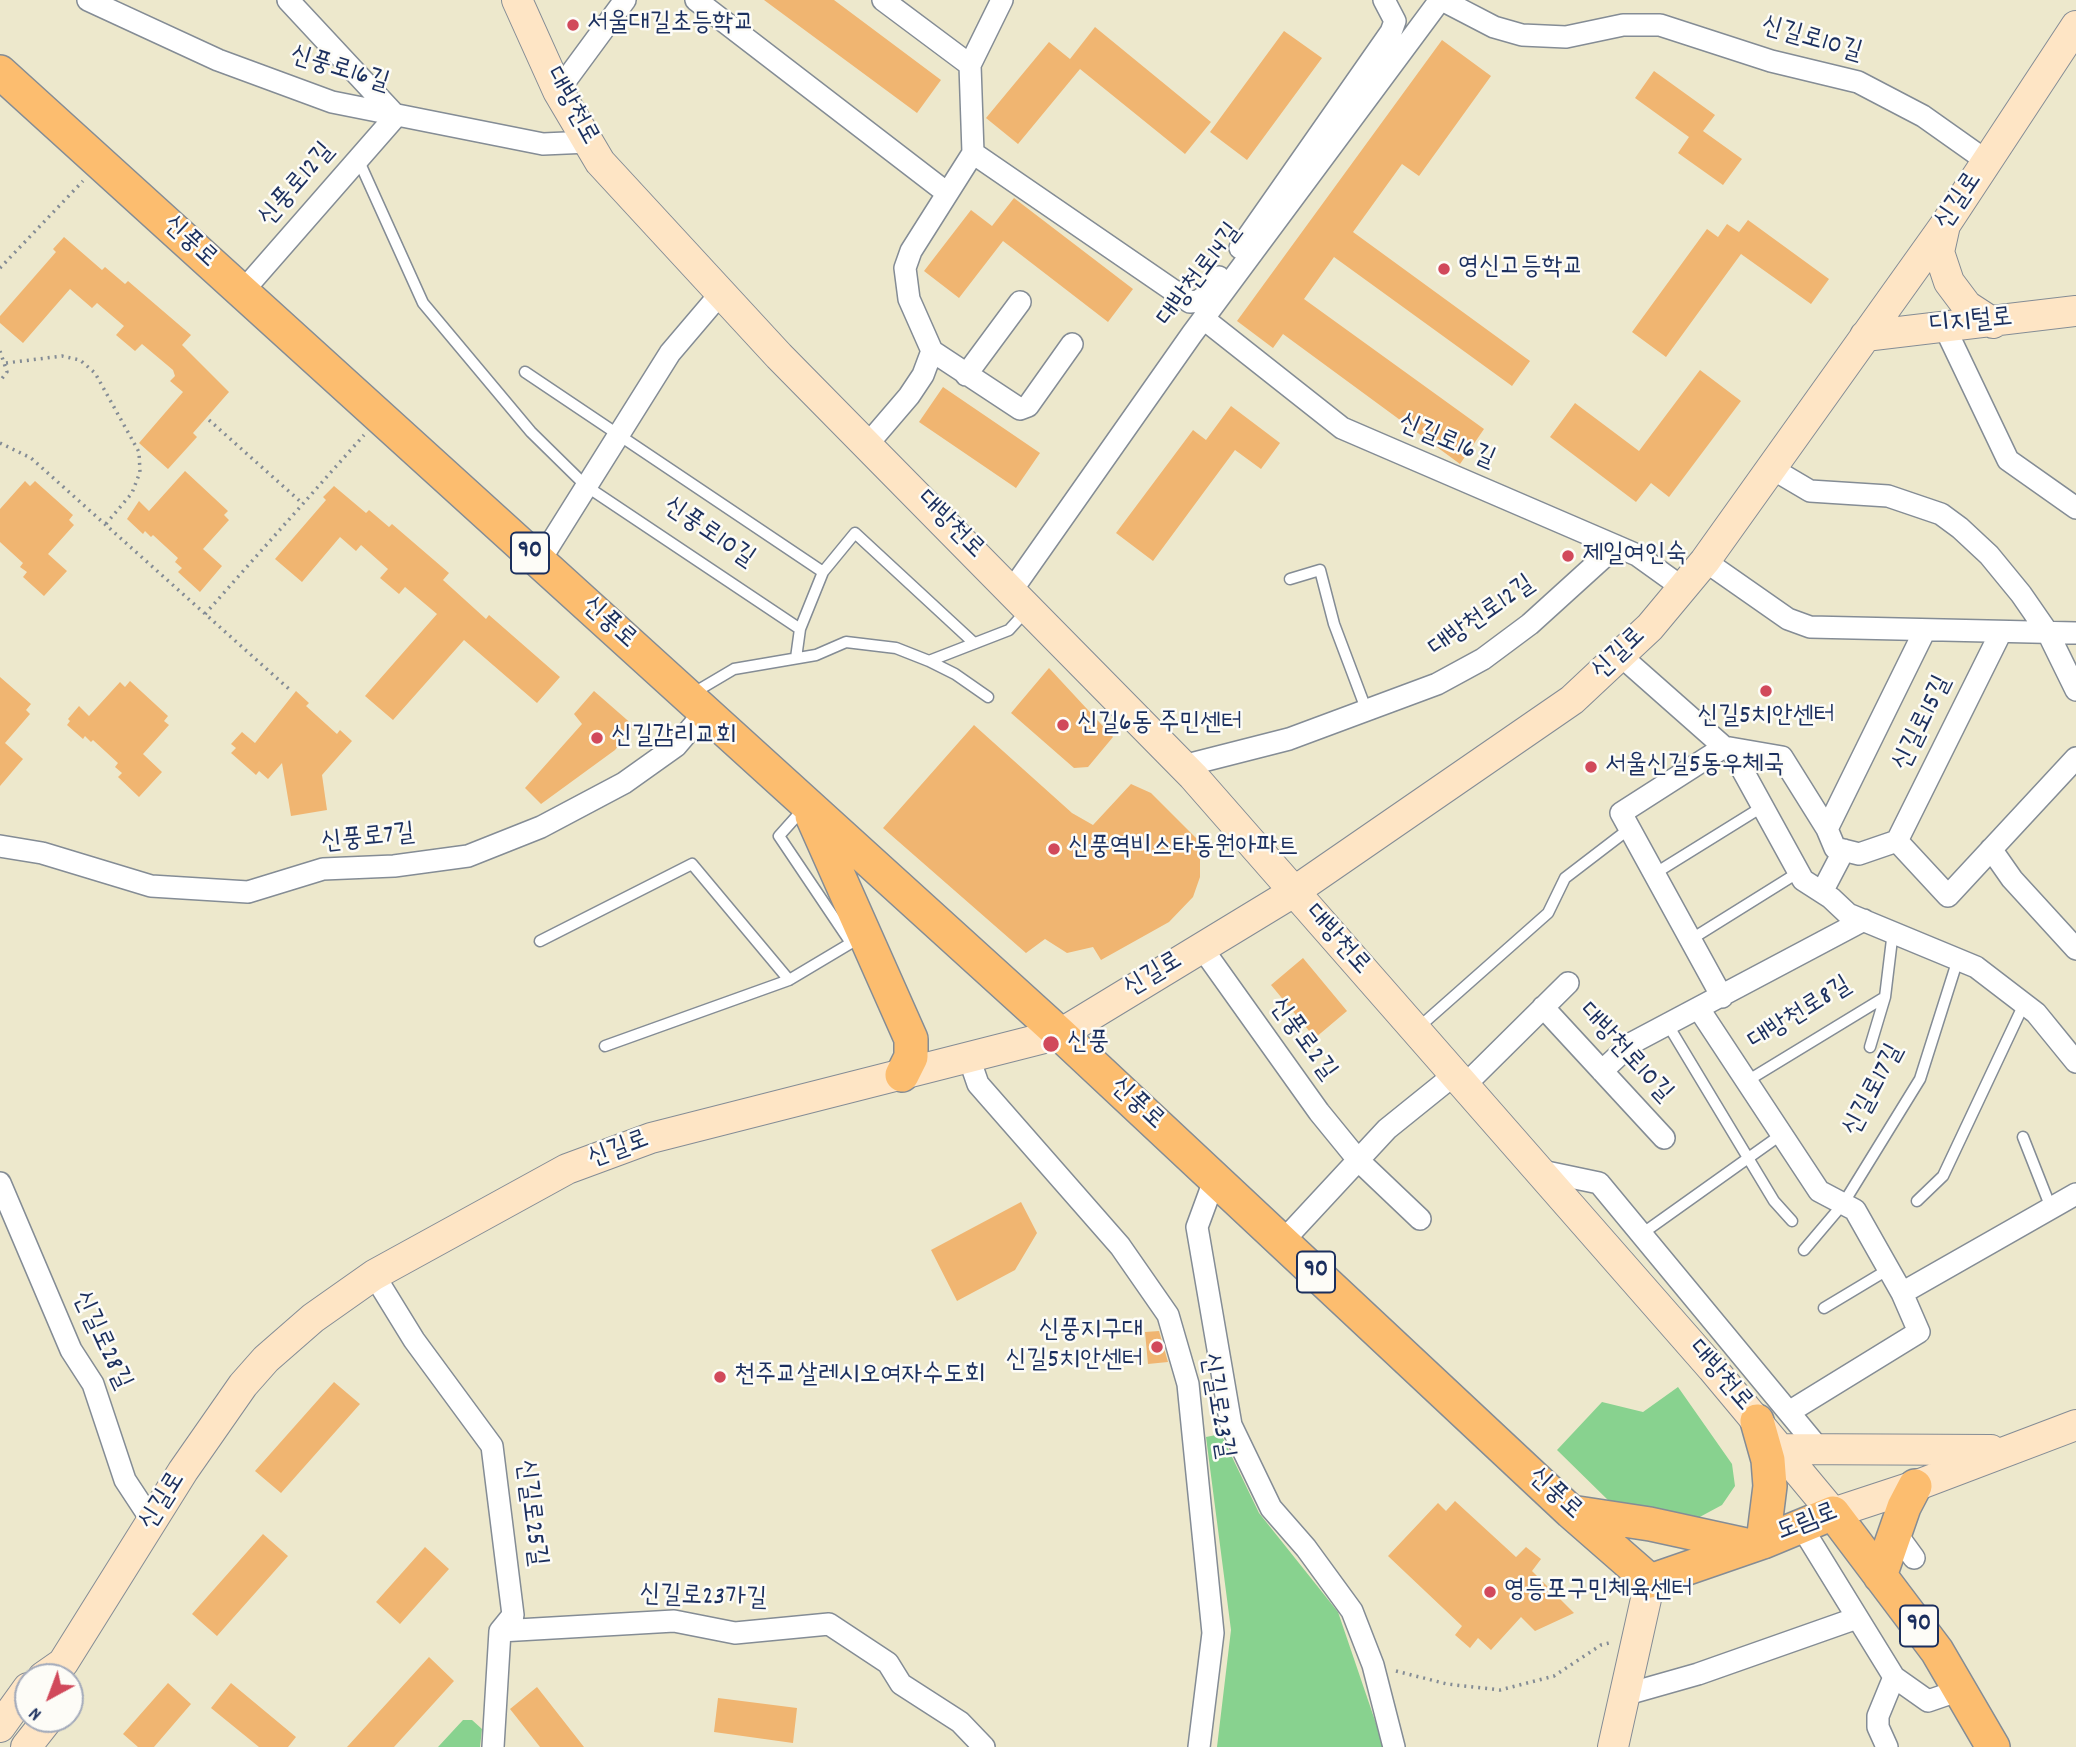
<!DOCTYPE html>
<html>
<head>
<meta charset="utf-8">
<style>
  body { margin:0 }
  #map { position:relative; width:2076px; height:1747px; overflow:hidden; background:#ede8cc; font-family:Dekko,sans-serif }
  canvas { display:block }
  .north { position:absolute; left:14px; top:1663px; width:70px; height:70px; box-sizing:border-box; background:#fdfcf7; border:2px solid #a3aaba; border-radius:50%; rotate:221deg; font-size:19px; font-weight:700; line-height:28px; text-align:center; color:#1b2f5e }
  .north::after { content:''; display:block; margin:auto; width:24px; height:32px; background:#d1495b; clip-path:polygon(50% 0,100% 100%,50% 72%,0 100%) }
</style>
</head>
<body>
<div id="map">
<canvas width="2076" height="1747"></canvas>
<div class="north">N</div>
</div>
<script>
const ctx = document.querySelector('canvas').getContext('2d');
ctx.lineJoin = 'round';
function fillPath(path, color) {
  ctx.fillStyle = color;
  ctx.fill(path, 'evenodd');
}
function shape(rows) {
  const path = new Path2D();
  for (const r of rows) {
    path.moveTo(r[0], r[1]);
    for (let i = 2; i < r.length; i += 2) path.lineTo(r[i], r[i + 1]);
  }
  return path;
}
function trace(path, color, width, dash) {
  ctx.strokeStyle = color;
  ctx.lineWidth = width;
  ctx.lineCap = dash ? 'butt' : 'round';
  ctx.setLineDash(dash || []);
  ctx.stroke(path);
}
function write(font, color, halo, rows, align = 'center') {
  ctx.font = font + ' Dekko,"Poor Story",sans-serif';
  ctx.lineWidth = 5;
  ctx.setLineDash([]);
  ctx.textBaseline = 'middle';
  ctx.strokeStyle = halo;
  ctx.fillStyle = color;
  for (const [text, x, y, turn = 0] of rows) {
    ctx.save();
    ctx.translate(x, y);
    ctx.rotate((+turn || 0) * Math.PI / 180);
    ctx.textAlign = isNaN(turn) ? turn : align;
    if (halo) ctx.strokeText(text, 0, 0);
    ctx.fillText(text, 0, 0);
    ctx.restore();
  }
}
const green = shape([
  [1678,1387,1732,1464,1735,1486,1722,1505,1696,1519,1610,1502,1557,1450,1602,1402,1643,1412],
  [1221,1434,1259,1513,1338,1612,1384,1747,1217,1747,1231,1630,1206,1437],
  [463,1720,472,1720,482,1729,480,1747,438,1747]
]);
const building = shape([
  [764,0,834,0,941,80,917,113],
  [1095,27,1211,122,1185,154,1080,69,1018,144,986,118,1049,42,1070,59],
  [1284,31,1322,58,1247,160,1210,132],
  [1442,40,1491,76,1419,176,1402,164,1353,232,1530,361,1512,386,1334,257,1304,299,1484,429,1460,464,1283,334,1273,348,1237,321],
  [1654,71,1715,115,1703,131,1742,159,1723,185,1678,153,1689,137,1635,98],
  [1014,198,1133,289,1108,322,1003,241,959,298,924,271,971,210,992,226],
  [1748,220,1829,279,1811,304,1741,254,1666,357,1632,332,1707,229,1718,237,1727,224,1739,232],
  [64,237,102,270,105,267,125,284,128,281,191,335,182,345,229,392,193,433,197,437,168,469,139,443,183,392,170,381,175,376,173,370,142,344,135,351,116,335,124,326,97,303,92,308,70,289,23,343,0,323,0,316,56,252,53,249],
  [1700,370,1741,401,1669,497,1651,483,1636,502,1550,437,1575,403,1639,451],
  [943,387,1040,453,1016,488,919,422],
  [1231,406,1280,443,1261,469,1235,450,1153,561,1116,533,1193,430,1206,440],
  [185,471,228,511,224,515,229,520,203,549,222,566,200,592,178,572,182,568,175,562,178,558,153,535,151,537,145,531,143,534,127,519,139,501,149,511],
  [25,481,30,486,35,481,73,515,69,520,74,525,48,554,67,571,44,596,23,577,27,572,20,567,23,563,0,542,0,509],
  [334,486,366,513,369,510,389,527,392,524,449,573,443,580,486,619,489,615,560,677,537,703,464,640,393,720,365,696,437,614,405,587,399,594,380,578,388,569,361,545,356,551,340,537,302,582,275,559,326,500,323,497],
  [1049,668,1113,737,1088,767,1074,768,1011,713],
  [0,677,31,704,26,710,30,714,5,743,23,759,0,786],
  [130,681,168,716,164,721,169,725,143,754,162,772,139,797,118,777,122,773,115,767,118,763,93,740,91,742,85,736,83,739,67,725,70,721,68,719,79,706,89,716,120,682,125,687],
  [296,691,309,703,306,706,337,734,340,730,352,741,322,775,327,810,291,816,282,763,268,779,259,771,256,775,231,753,236,748,231,744,242,732,255,743],
  [594,691,634,726,615,750,541,804,525,788,582,724,574,714],
  [974,725,1072,813,1093,825,1131,784,1151,793,1200,842,1200,877,1193,897,1169,922,1101,960,1093,947,1067,953,1045,939,1026,953,883,828],
  [1303,958,1347,1011,1315,1038,1271,985],
  [1021,1202,1037,1233,1015,1270,957,1301,931,1250],
  [1159,1331,1168,1362,1148,1364,1145,1332],
  [334,1382,360,1404,281,1493,255,1471],
  [1455,1501,1516,1557,1526,1547,1541,1559,1532,1571,1574,1613,1535,1631,1521,1617,1491,1650,1478,1638,1470,1648,1455,1635,1462,1626,1388,1556,1438,1503,1446,1511],
  [263,1534,288,1556,217,1636,192,1614],
  [425,1547,449,1569,400,1624,376,1602],
  [429,1657,454,1681,394,1747,347,1747],
  [168,1683,191,1704,154,1747,138,1747,123,1734],
  [231,1683,296,1737,288,1747,259,1747,211,1708],
  [537,1687,584,1747,540,1747,510,1709],
  [718,1698,797,1708,793,1743,714,1732]
]);
const path = shape([
  [0,268,83,181],
  [0,351,7,372,0,381],
  [6,363,62,356,80,360,95,373,139,452,140,472,132,493,105,525],
  [209,420,302,503],
  [0,443,31,458,289,689],
  [205,614,364,435],
  [1396,1671,1447,1684,1500,1690,1554,1676,1601,1645,1613,1642]
]);
const lane = shape([
  [358,159,423,303,531,432,586,486,800,629],
  [525,372,823,572],
  [1290,579,1320,570,1334,624,1366,709],
  [796,658,800,629,823,572,855,533,974,643],
  [929,661,955,674,988,697],
  [690,695,734,669,816,655,846,642,896,648,929,661,1009,630,1027,610],
  [1654,874,1762,807],
  [1690,940,1799,872],
  [540,941,692,864,789,980,605,1046],
  [789,980,851,943,779,836,804,808],
  [1668,1025,1774,1201,1792,1221],
  [1418,1028,1548,913,1565,878,1629,829],
  [1870,1047,1885,997,1893,931],
  [1747,1081,1885,997],
  [2023,1137,2051,1208],
  [1917,1201,1943,1176,2024,1004],
  [1643,1233,1782,1134],
  [1804,1250,1843,1204,1920,1079,1958,959],
  [1824,1308,1889,1269]
]);
const street = shape([
  [88,0,218,60,332,102,543,144,589,142],
  [696,0,947,193],
  [883,0,970,65],
  [1442,0,1494,27,1522,35,1566,37,1623,25,1660,25,1771,61,1858,82,1923,116,1988,162],
  [558,91,625,0],
  [973,153,1190,302,1198,301,1208,294,1219,277],
  [1240,248,1391,32,1395,21,1384,0],
  [242,292,396,116,288,0],
  [1204,319,1342,428,1637,555,1683,588],
  [1944,326,2008,460,2076,508],
  [932,351,1020,409,1028,406,1072,344],
  [966,375,1020,302],
  [867,445,909,396,923,375,932,351,909,299,905,268,911,251,973,153,970,65,1002,0],
  [1771,468,1810,491,1888,496,1941,514,1960,528,1989,555,2021,594,2048,633,2076,690],
  [1705,561,1788,619,1810,627,2076,633],
  [539,562,670,353,721,293],
  [1012,590,1192,334,1440,0],
  [1621,656,1724,747,1782,757,1827,829,1835,848,1859,854,1897,841],
  [1183,766,1289,739,1437,684,1483,659,1530,624,1616,546],
  [1827,829,1925,630],
  [1897,841,1948,896,2076,758],
  [1897,841,2001,632],
  [0,846,42,853,151,886,248,892,323,869,394,866,468,856,541,827,624,783,676,746,705,712],
  [1991,849,2012,879,2076,949],
  [1822,892,1844,850],
  [1202,948,1319,1112,1359,1161,1420,1219],
  [1722,997,1621,813,1724,747,1732,751,1803,880,1831,898,1848,914,1976,967,2036,1013,2076,1062],
  [1543,1007,1664,1138],
  [1699,1009,1819,1191,1855,1210,1902,1293,1919,1332,1789,1412],
  [969,1058,978,1084,1120,1246,1168,1315,1188,1384,1213,1633,1199,1747],
  [1602,1071,1632,1043,1864,920],
  [1464,1086,1568,983],
  [1537,1170,1599,1183,1820,1450],
  [1215,1178,1197,1227,1231,1425,1271,1508,1306,1548,1352,1611,1373,1665,1394,1747],
  [0,1183,71,1350,93,1384,125,1480,152,1521],
  [1283,1241,1387,1129,1454,1075],
  [374,1275,414,1340,492,1446,513,1615,500,1631,493,1747],
  [1902,1293,2076,1194],
  [1902,1524,1898,1536,1914,1558],
  [1801,1526,1894,1677,1928,1701,1960,1690],
  [500,1631,674,1621,735,1633,829,1624,888,1663,901,1684,960,1722,984,1747],
  [1624,1695,1698,1674,1857,1618],
  [1887,1747,1878,1727,1878,1716,1894,1677]
]);
const secondary = shape([
  [517,0,558,91,600,162,779,356,1193,776,1712,1368,1833,1513,1915,1486,2076,1425],
  [1945,225,1939,252,1949,282,1967,306,1993,323],
  [1865,336,2076,311],
  [1780,1449,1991,1450],
  [43,1677,63,1663,183,1471,243,1385,266,1359,313,1318,374,1275,567,1169,651,1138,1060,1034,1292,893,1572,700,1650,627,1705,561,1945,225,2076,26],
  [0,1727,28,1688],
  [26,1747,48,1719],
  [1613,1747,1650,1581]
]);
const primary = shape([
  [0,72,1060,1034,1571,1512,1650,1581,1763,1542,1833,1513,1937,1651,1993,1747],
  [812,816,911,1039,911,1057,902,1075],
  [1757,1421,1768,1460,1770,1486,1763,1542],
  [1571,1512,1650,1524,1751,1546],
  [1880,1576,1904,1507,1915,1486]
]);
const markers = [
  [573,25,7,"#d1495b"],
  [1444,269,7,"#d1495b"],
  [1568,556,7,"#d1495b"],
  [1766,691,7,"#d1495b"],
  [1063,725,7,"#d1495b"],
  [597,738,7,"#d1495b"],
  [1591,767,7,"#d1495b"],
  [1054,849,7,"#d1495b"],
  [1051,1044,9,"#d1495b"],
  [1157,1347,7,"#d1495b"],
  [720,1377,7,"#d1495b"],
  [1490,1592,7,"#d1495b"]
];
const shields = [
  [530,553,38],
  [1316,1272,38],
  [1919,1626,38]
];
const shieldNames = [
  ["90",530,553],
  ["90",1316,1272],
  ["90",1919,1626]
];
const poiNames = [
  ["서울대길초등학교",587,25],
  ["영신고등학교",1458,269],
  ["제일여인숙",1582,556],
  ["신길5치안센터",1766,718,"center"],
  ["신길6동 주민센터",1077,725],
  ["신길감리교회",611,738],
  ["서울신길5동우체국",1605,767],
  ["신풍역비스타동원아파트",1068,849],
  ["신풍",1067,1044],
  ["신풍지구대",1143,1332,"right"],
  ["신길5치안센터",1143,1362,"right"],
  ["천주교살레시오여자수도회",734,1377],
  ["영등포구민체육센터",1504,1592]
];
const streetNames = [
  ["신길로10길",1811,41,16],
  ["신풍로16길",339,71,17],
  ["대방천로",570,107,61],
  ["신풍로12길",298,186,-49],
  ["신길로",1960,202,-56],
  ["신풍로",189,243,43],
  ["대방천로14길",1201,276,-53],
  ["디지털로",1971,324,-6],
  ["신길로16길",1446,443,23],
  ["대방천로",949,526,45],
  ["신풍로10길",708,534,34],
  ["대방천로12길",1483,618,-35],
  ["신풍로",608,624,42],
  ["신길로",1620,655,-44],
  ["신길로15길",1924,724,-64],
  ["신풍로7길",368,840,-6],
  ["대방천로",1336,941,48],
  ["신길로",1154,976,-31],
  ["대방천로8길",1801,1015,-32],
  ["신풍로2길",1301,1040,54],
  ["대방천로10길",1624,1054,47],
  ["신길로17길",1875,1091,-62],
  ["신풍로",1136,1105,43],
  ["신길로",619,1151,-20],
  ["신길로28길",100,1341,65],
  ["대방천로",1719,1377,49],
  ["신길로23길",1215,1406,81],
  ["신풍로",1554,1495,43],
  ["신길로",164,1502,-58],
  ["신길로25길",529,1513,83],
  ["도림로",1808,1524,-21],
  ["신길로23가길",703,1599,2]
];
fillPath(green, '#88d28f');
fillPath(building, '#f0b571');
trace(lane, '#848c95', 13);
trace(street, '#848c95', 24);
trace(secondary, '#848c95', 32);
trace(primary, '#848c95', 36);
trace(path, '#848c95', 3.5, [2, 5]);
trace(lane, '#fff', 10);
trace(street, '#fff', 21);
trace(secondary, '#fee5c5', 30);
trace(primary, '#fcbd6f', 33);
for (const [x, y, r, color] of markers) {
  const dot = new Path2D();
  dot.arc(x, y, r, 0, 2 * Math.PI);
  ctx.fillStyle = color;
  ctx.fill(dot);
  trace(dot, '#fdfcf7', 2.5);
}
for (const [x, y, w] of shields) {
  const box = new Path2D();
  box.roundRect(x - w / 2, y - 20.5, w, 41, 5);
  ctx.fillStyle = '#fdfcf7';
  ctx.fill(box);
  trace(box, '#1b2f5e', 2);
}
write('bold 24px', '#1b2f5e', null, shieldNames);
write('26px', '#1b2f5e', '#fdfcf7', poiNames, 'left');
write('26px', '#1b2f5e', '#fdfcf7', streetNames);
</script>
</body>
</html>
